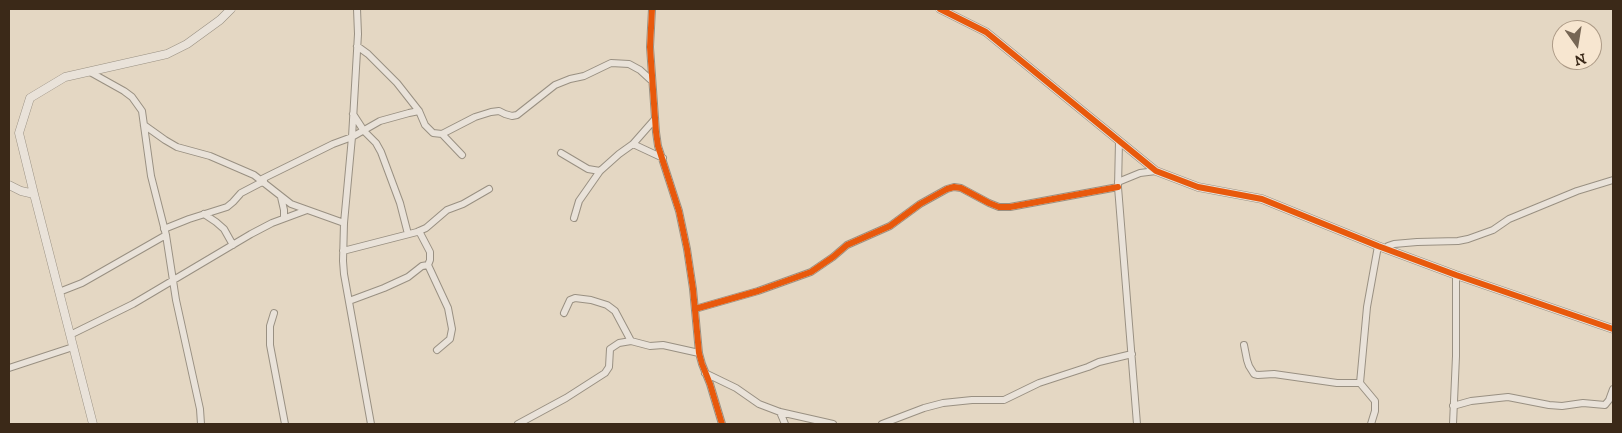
<!DOCTYPE html>
<html>
<head>
<meta charset="utf-8">
<style>
  body { margin:0 }
  #map { position:relative; width:1622px; height:433px; overflow:hidden; background:#e4d7c3; font-family:"IM FELL DW Pica",serif }
  canvas { display:block }
  .frame { position:absolute; inset:0; border:10px solid #3b2918; pointer-events:none }
  .north { position:absolute; left:1552px; top:20px; width:50px; height:50px; box-sizing:border-box; background:#f7e6d0; border:1px solid #ac9a86; border-radius:50%; rotate:167deg; font-size:14px; font-weight:700; line-height:20px; text-align:center; color:#3b2918 }
  .north::after { content:''; display:block; margin:auto; width:18px; height:22px; background:#766654; clip-path:polygon(50% 0,100% 100%,50% 72%,0 100%) }
</style>
</head>
<body>
<div id="map">
<canvas width="1622" height="433"></canvas>
<div class="frame"></div>
<div class="north">N</div>
</div>
<script>
const ctx = document.querySelector('canvas').getContext('2d');
ctx.lineJoin = 'round';
function shape(rows) {
  const path = new Path2D();
  for (const r of rows) {
    path.moveTo(r[0], r[1]);
    for (let i = 2; i < r.length; i += 2) path.lineTo(r[i], r[i + 1]);
  }
  return path;
}
function trace(path, color, width, dash) {
  ctx.strokeStyle = color;
  ctx.lineWidth = width;
  ctx.lineCap = dash ? 'butt' : 'round';
  ctx.setLineDash(dash || []);
  ctx.stroke(path);
}
const minor = shape([
  [357,9,358,34,352,137,344,223,343,261,344,274,371,424],
  [652,9,650,47,656,132,658,146,679,211,687,249,693,289,699,353,702,364,710,384,722,424],
  [357,46,368,54,397,83,419,111,425,125,433,133,442,134,475,117,491,112,499,111,505,114,512,116,517,115,555,85,570,79,584,76,611,63,629,64,640,70,652,81],
  [90,72,124,91,132,97,142,111,151,176,166,235,176,300,200,409,201,424],
  [353,114,364,131,376,143,381,152,400,203,408,234],
  [144,125,165,140,177,147,210,156,254,175,291,204,344,223],
  [442,134,462,155],
  [1119,141,1118,187,1137,424],
  [633,144,663,158],
  [561,153,588,169,600,171],
  [262,179,333,144,352,137,380,121,409,113,419,111],
  [1118,182,1140,173,1156,171],
  [281,197,284,210,284,218],
  [204,214,216,222,224,229,233,245],
  [574,218,579,201,600,171,619,154,633,144,655,119],
  [164,229,189,219,227,207,233,202,241,193,264,181],
  [419,231,430,252,430,260,428,265],
  [1386,249,1388,246,1394,244,1417,242,1458,241,1468,239,1493,230,1509,219,1577,191,1613,180],
  [343,251,417,232,426,228,447,210,463,204,489,189],
  [59,292,82,283,166,235],
  [349,301,384,288,408,277,422,266,428,265,448,308,452,329,450,339,437,350],
  [695,309,758,291,811,272,833,257,847,245,890,226,920,204,947,189,954,187,961,188,989,203,999,207,1010,207,1118,187],
  [274,313,270,326,270,345,285,424],
  [564,313,570,300,575,298,591,300,607,305,615,311,631,341],
  [70,335,133,304,251,234,272,223,307,210],
  [1244,345,1247,360,1249,366,1254,374,1258,375,1274,374,1337,383,1360,383],
  [9,368,73,347],
  [705,373,736,388,759,404,780,412,833,424],
  [1453,406,1471,401,1508,397,1549,405,1562,406,1583,403,1605,405,1609,400,1613,389],
  [780,412,785,424],
  [518,424,566,398,605,373,609,367,610,349,619,343,631,341,650,346,663,345,699,353],
  [882,424,924,408,943,403,972,400,1004,400,1039,383,1088,367,1099,362,1132,354],
  [1371,424,1375,411,1375,401,1360,383,1367,307,1378,246],
  [1453,424,1456,356,1456,275]
]);
const tertiary = shape([
  [940,9,986,32,1156,171,1198,187,1262,199,1378,246,1456,275,1613,329],
  [9,185,21,191,34,194,93,424],
  [34,194,19,133,30,98,65,77,167,54,187,44,220,20,231,9]
]);
const cycleway = shape([
  [652,9,650,47,656,132,658,146,679,211,687,249,693,289,699,353,702,364,710,384,722,424],
  [940,9,986,32,1156,171,1198,187,1262,199,1378,246,1456,275,1613,329],
  [695,309,758,291,811,272,833,257,847,245,890,226,920,204,947,189,954,187,961,188,989,203,999,207,1010,207,1118,187]
]);
trace(minor, '#999082', 8);
trace(tertiary, '#999082', 9);
trace(minor, '#e9e2d9', 6);
trace(tertiary, '#e9e2d9', 8);
trace(cycleway, '#e8590c', 6);
</script>
</body>
</html>
